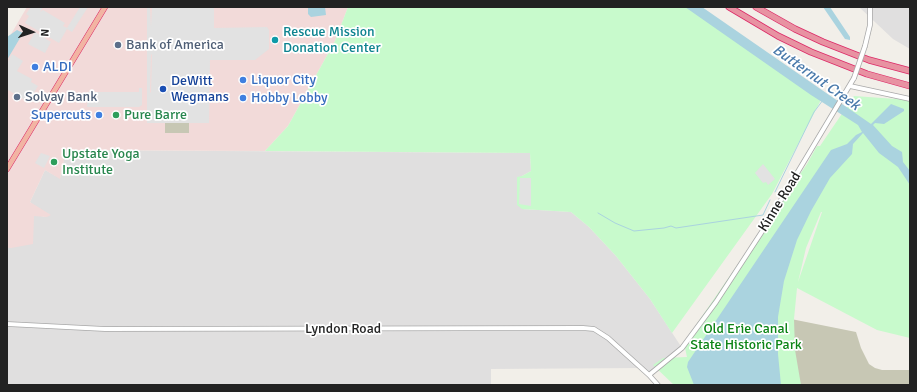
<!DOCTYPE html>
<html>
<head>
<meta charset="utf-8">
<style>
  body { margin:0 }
  #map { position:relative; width:917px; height:392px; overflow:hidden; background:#f2efe9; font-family:Signika,sans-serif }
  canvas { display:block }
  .frame { position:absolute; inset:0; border:8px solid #222; pointer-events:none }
  .north { position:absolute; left:12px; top:12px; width:40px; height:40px; -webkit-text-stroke:3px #fff; paint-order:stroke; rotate:93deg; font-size:11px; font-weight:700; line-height:16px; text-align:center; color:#222 }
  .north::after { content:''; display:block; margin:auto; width:14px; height:18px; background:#222; clip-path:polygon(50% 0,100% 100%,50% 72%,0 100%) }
</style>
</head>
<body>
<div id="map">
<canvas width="917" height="392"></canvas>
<div class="frame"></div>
<div class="north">N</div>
</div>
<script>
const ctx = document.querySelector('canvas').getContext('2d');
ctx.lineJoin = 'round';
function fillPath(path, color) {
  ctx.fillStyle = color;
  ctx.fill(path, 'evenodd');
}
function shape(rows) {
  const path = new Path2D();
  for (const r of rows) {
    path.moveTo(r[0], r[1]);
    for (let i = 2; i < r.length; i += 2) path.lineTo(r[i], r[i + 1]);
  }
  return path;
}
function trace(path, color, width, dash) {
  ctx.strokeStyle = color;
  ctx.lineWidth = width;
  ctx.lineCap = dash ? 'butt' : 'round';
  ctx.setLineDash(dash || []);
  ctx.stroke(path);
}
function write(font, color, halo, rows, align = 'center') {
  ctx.font = font + ' Signika,sans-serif';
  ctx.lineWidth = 3.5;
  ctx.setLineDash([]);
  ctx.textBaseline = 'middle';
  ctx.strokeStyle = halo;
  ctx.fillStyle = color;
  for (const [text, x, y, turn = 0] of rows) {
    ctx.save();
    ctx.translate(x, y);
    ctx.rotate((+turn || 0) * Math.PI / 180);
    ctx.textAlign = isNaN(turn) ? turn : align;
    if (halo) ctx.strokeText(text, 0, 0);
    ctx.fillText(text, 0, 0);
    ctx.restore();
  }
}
const residential = shape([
  [859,7,910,7,910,49,893,39],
  [66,150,530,153,531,171,522,176,522,209,571,212,589,227,616,256,650,299,682,348,649,375,641,368,491,369,491,385,7,385,7,248,11,248,34,215,47,217,30,202,45,170,60,178]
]);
const commercial = shape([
  [27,7,348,7,335,41,288,126,265,151,66,150,60,179,45,170,30,202,51,215,47,217,34,216,33,244,11,248,7,248,7,41]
]);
const construction = shape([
  [165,115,189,115,189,133,165,133],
  [786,318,856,332,861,348,869,364,875,368,882,370,910,370,910,385,786,385]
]);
const park = shape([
  [348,7,695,7,823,96,772,194,672,333,650,299,616,256,589,227,571,212,522,209,517,205,517,177,522,176,531,171,530,153,265,151,288,126,335,41],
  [854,96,910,100,910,338,877,330,797,288,794,319,795,350,801,385,674,385,653,365,663,358,687,357,685,348,696,325,807,164,817,146,820,146],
  [821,212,822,212,798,282,806,248]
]);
const parking = shape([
  [31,7,43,7,40,12,43,10,65,23,63,26,67,28,80,7,88,7,72,32,67,29,59,43,25,23,29,16,26,14],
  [147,7,150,7,151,27,152,7,214,7,214,28,267,27,269,30,269,49,255,60,210,60,209,123,147,123],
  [151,54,152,55,151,93,150,92],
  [35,32,51,42,45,53,28,44],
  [12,54,23,61,17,71,32,79,31,82,38,86,33,94,31,92,25,100,8,90,7,91,7,63],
  [139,88,142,88,142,105,139,107,87,107,88,92,139,92],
  [41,153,50,156,44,168,35,163],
  [763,164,775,179,768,185,766,182,763,183,755,173],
  [520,178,531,178,531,206,519,204]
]);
const water = shape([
  [308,7,325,7,326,15,311,17,308,14],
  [685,7,702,7,871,124,891,104,904,109,904,111,884,124,875,123,873,125,892,146,902,152,903,162,910,171,910,185,898,167,879,153,863,133,853,144,852,154,830,178,811,211,797,240,784,281,778,317,778,354,781,385,694,385,687,367,688,362,831,150,847,144,856,135,862,132,858,125,811,95],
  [823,7,830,7,850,37,850,40,845,39],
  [17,30,23,33,7,60,7,37]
]);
const stream = shape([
  [775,192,814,112,823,100],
  [598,213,615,223,634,231,664,228,671,226,676,228,763,215,770,200]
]);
const tertiary = shape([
  [865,46,870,25,870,7],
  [850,86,910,99],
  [7,324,105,329,583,328,594,329,608,338,649,375,658,385],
  [649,375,682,348,716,302,763,230,854,78]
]);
const trunk = shape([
  [7,169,105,7]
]);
const motorway = shape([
  [729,7,778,36,811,52,867,74,910,86],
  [756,7,795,29,823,42,869,60,910,71]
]);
const tertiaryBridge = shape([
  [854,78,865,46]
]);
const markers = [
  [275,40,4,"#0f9aa8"],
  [118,45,4,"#5c6f8a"],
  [35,67,4,"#3f7fe0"],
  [243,80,4,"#3f7fe0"],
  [163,89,4,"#1a4fb4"],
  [17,97,4,"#5c6f8a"],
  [243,98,4,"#3f7fe0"],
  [99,115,4,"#3f7fe0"],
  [116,115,4,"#2e9e5b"],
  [54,162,4,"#2e9e5b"]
];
const cultureNames = [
  ["Rescue Mission",283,32],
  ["Donation Center",283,48]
];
const serviceNames = [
  ["Bank of America",126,45],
  ["Solvay Bank",25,97]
];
const shopNames = [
  ["ALDI",43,67],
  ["Liquor City",251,80],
  ["Hobby Lobby",251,98],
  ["Supercuts",91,115,"right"]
];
const transitNames = [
  ["DeWitt",171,81],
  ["Wegmans",171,97]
];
const leisureNames = [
  ["Pure Barre",124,115],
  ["Upstate Yoga",62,154],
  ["Institute",62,170]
];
const streetNames = [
  ["Kinne Road",780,202,-58],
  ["Lyndon Road",343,329]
];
const parkNames = [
  ["Old Erie Canal",746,329],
  ["State Historic Park",746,345]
];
const waterNames = [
  ["Butternut Creek",816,78,35]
];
fillPath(residential, '#e0dfdf');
fillPath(commercial, '#f2dad9');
fillPath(construction, '#c7c7b4');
fillPath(park, '#c8facc');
fillPath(parking, '#e2e2e2');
fillPath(water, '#aad3df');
trace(stream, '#aad3df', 1);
trace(tertiary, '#a9a9a9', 5.5);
trace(trunk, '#dc2a67', 6);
trace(motorway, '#dc2a67', 7);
trace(tertiary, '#fff', 4);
trace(trunk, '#f2b4a3', 5);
trace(motorway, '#e892a2', 5.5);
trace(tertiaryBridge, '#a9a9a9', 5.5, []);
trace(tertiaryBridge, '#fff', 4);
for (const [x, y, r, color] of markers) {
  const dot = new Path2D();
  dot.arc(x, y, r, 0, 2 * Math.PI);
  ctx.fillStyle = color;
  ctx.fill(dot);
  trace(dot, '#fff', 1.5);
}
write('14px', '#0d838f', '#fff', cultureNames, 'left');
write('14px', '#4e5e75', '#fff', serviceNames, 'left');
write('14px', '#366cbe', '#fff', shopNames, 'left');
write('14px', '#164399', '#fff', transitNames, 'left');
write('14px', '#27864d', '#fff', leisureNames, 'left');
write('14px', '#222', '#fff', streetNames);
write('14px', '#0c8416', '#fff', parkNames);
write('italic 15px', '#4a7aab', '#fff', waterNames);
</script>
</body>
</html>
